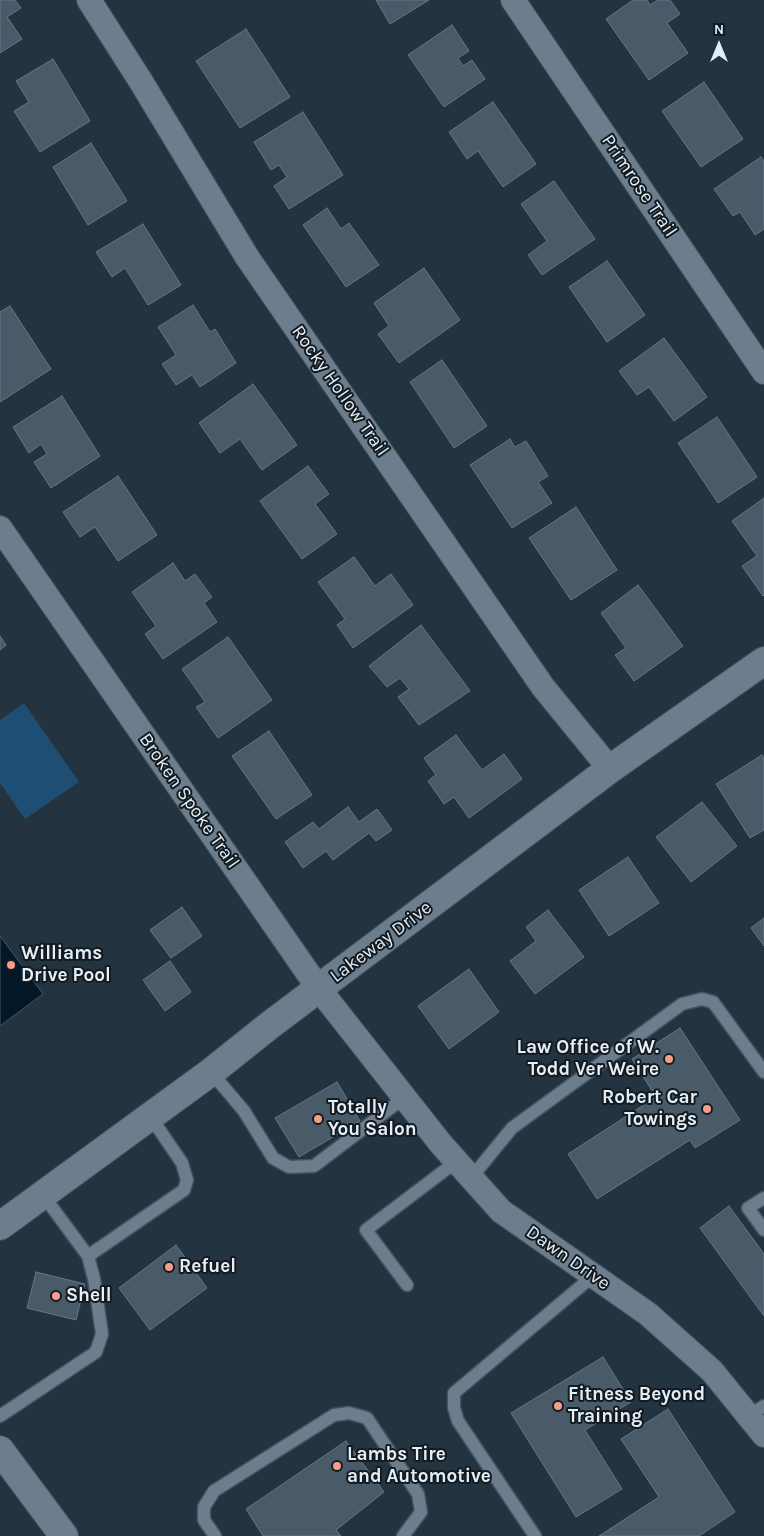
<!DOCTYPE html>
<html>
<head>
<meta charset="utf-8">
<style>
  body { margin:0 }
  #map { position:relative; width:764px; height:1536px; overflow:hidden; background:#233340; font-family:Karla,sans-serif }
  canvas { display:block }
  .north { position:absolute; left:694px; top:20px; width:50px; height:50px; -webkit-text-stroke:4px #131a20; paint-order:stroke; rotate:0deg; font-size:14px; font-weight:700; line-height:20px; text-align:center; color:#e4eef7 }
  .north::after { content:''; display:block; margin:auto; width:18px; height:22px; background:#e4eef7; clip-path:polygon(50% 0,100% 100%,50% 72%,0 100%) }
</style>
</head>
<body>
<div id="map">
<canvas width="764" height="1536"></canvas>
<div class="north">N</div>
</div>
<script>
const ctx = document.querySelector('canvas').getContext('2d');
ctx.lineJoin = 'round';
function fillPath(path, color) {
  ctx.fillStyle = color;
  ctx.fill(path, 'evenodd');
}
function shape(rows) {
  const path = new Path2D();
  for (const r of rows) {
    path.moveTo(r[0], r[1]);
    for (let i = 2; i < r.length; i += 2) path.lineTo(r[i], r[i + 1]);
  }
  return path;
}
function trace(path, color, width, dash) {
  ctx.strokeStyle = color;
  ctx.lineWidth = width;
  ctx.lineCap = dash ? 'butt' : 'round';
  ctx.setLineDash(dash || []);
  ctx.stroke(path);
}
function write(font, color, halo, rows, align = 'center') {
  ctx.font = font + ' Karla,sans-serif';
  ctx.lineWidth = 4;
  ctx.setLineDash([]);
  ctx.textBaseline = 'middle';
  ctx.strokeStyle = halo;
  ctx.fillStyle = color;
  for (const [text, x, y, turn = 0] of rows) {
    ctx.save();
    ctx.translate(x, y);
    ctx.rotate((+turn || 0) * Math.PI / 180);
    ctx.textAlign = isNaN(turn) ? turn : align;
    if (halo) ctx.strokeText(text, 0, 0);
    ctx.fillText(text, 0, 0);
    ctx.restore();
  }
}
const green = shape([
  [24,703,79,782,25,819,0,783,0,720]
]);
const water = shape([
  [0,936,43,994,0,1026,0,936]
]);
const building = shape([
  [0,0,15,0,21,8,7,17,22,39,0,53,0,0],
  [376,0,429,0,390,24,376,0],
  [633,0,647,0,650,5,658,0,670,0,680,14,667,23,688,53,649,80,606,19,633,0],
  [452,25,469,51,458,58,463,66,472,60,485,79,444,107,408,55,452,25],
  [246,29,290,97,240,128,196,61,246,29],
  [53,59,90,121,40,152,14,111,29,102,16,81,53,59],
  [704,82,743,139,701,167,662,111,704,82],
  [493,102,536,164,503,187,478,151,467,159,449,132,493,102],
  [303,112,343,175,289,209,274,186,287,177,279,165,271,170,254,142,303,112],
  [91,143,127,201,88,225,53,167,91,143],
  [761,157,764,161,764,229,755,235,740,212,733,216,714,189,761,157],
  [554,181,595,239,542,275,528,255,547,241,521,204,554,181],
  [327,208,341,229,349,223,379,265,346,287,303,225,327,208],
  [143,224,181,285,148,305,125,268,112,277,96,252,143,224],
  [607,261,645,315,607,342,569,287,607,261],
  [424,268,460,320,399,363,378,334,389,326,374,303,424,268],
  [193,305,210,332,215,329,236,363,200,387,192,375,176,385,162,364,176,355,158,327,193,305],
  [10,306,51,369,0,402,0,312,10,306],
  [664,338,707,397,674,421,649,387,637,395,619,371,664,338],
  [442,360,487,426,454,448,410,382,442,360],
  [253,384,297,445,262,470,240,439,220,453,199,423,253,384],
  [62,396,100,456,51,488,34,462,47,454,41,444,29,453,13,427,62,396],
  [717,417,757,477,718,503,678,443,717,417],
  [510,439,515,447,526,441,548,476,538,482,552,503,512,528,470,465,510,439],
  [308,466,329,494,315,504,337,534,302,559,260,501,308,466],
  [118,476,157,535,118,561,95,527,80,537,63,512,118,476],
  [764,498,764,595,763,596,742,566,757,556,732,521,764,498],
  [576,507,617,570,571,600,529,538,576,507],
  [354,557,375,586,391,574,413,605,353,648,337,625,345,619,318,582,354,557],
  [173,563,185,581,195,574,212,597,204,603,217,622,163,659,145,634,156,626,132,592,173,563],
  [638,585,683,646,634,681,615,655,626,648,601,613,638,585],
  [421,625,470,691,419,725,398,697,409,689,400,678,387,687,369,666,421,625],
  [0,636,6,645,0,650,0,636],
  [228,637,272,700,218,738,196,707,205,702,182,669,228,637],
  [269,731,312,795,276,819,232,756,269,731],
  [456,735,482,770,504,754,522,779,469,818,454,797,444,804,428,781,436,775,424,758,456,735],
  [762,755,764,758,764,830,750,838,716,784,762,755],
  [702,802,737,846,691,882,656,837,702,802],
  [348,807,359,822,377,809,392,830,376,841,369,833,333,860,326,851,303,868,285,842,313,822,319,829,348,807],
  [628,857,659,903,609,936,579,890,628,857],
  [182,907,202,936,171,958,150,930,182,907],
  [548,910,584,957,535,994,510,961,536,941,526,927,548,910],
  [764,918,764,946,751,928,764,918],
  [170,961,191,992,165,1011,143,980,170,961],
  [469,969,499,1012,449,1049,418,1006,469,969],
  [680,1028,740,1120,695,1148,690,1140,597,1199,568,1154,656,1097,632,1059,680,1028],
  [337,1082,360,1121,299,1157,275,1118,337,1082],
  [729,1206,764,1254,764,1316,700,1228,729,1206],
  [176,1245,207,1288,150,1330,119,1288,176,1245],
  [36,1272,85,1284,76,1320,27,1308,36,1272],
  [603,1357,631,1402,585,1430,622,1489,576,1517,511,1413,603,1357],
  [668,1409,735,1512,699,1536,599,1536,659,1497,621,1439,668,1409],
  [346,1441,384,1492,336,1530,341,1536,263,1536,246,1509,346,1441]
]);
const service = shape([
  [211,1072,244,1111,273,1158,289,1167,314,1166,405,1097],
  [471,1178,512,1128,682,1004,702,999,713,1002,764,1072],
  [764,1198,748,1208,764,1230],
  [88,1256,184,1190,187,1180,182,1163,150,1116],
  [407,1285,366,1230,457,1161],
  [0,1416,96,1352,102,1334,94,1279,88,1256,43,1195],
  [749,1416,764,1406],
  [215,1536,204,1520,204,1507,214,1491,334,1415,349,1413,367,1418,418,1494,421,1512,403,1536],
  [535,1536,458,1421,454,1408,454,1393,593,1276]
]);
const minor = shape([
  [89,0,140,80,247,257,543,687,610,769],
  [513,0,764,372],
  [0,528,319,989,441,1144,501,1211,648,1314,712,1371,764,1435]
]);
const secondary = shape([
  [0,1226,211,1072,270,1025,610,769,764,661],
  [0,1450,64,1536]
]);
const markers = [
  [11,965,5,"#f49e89"],
  [669,1059,5,"#f49e89"],
  [707,1109,5,"#f49e89"],
  [318,1119,5,"#f49e89"],
  [169,1267,5,"#f49e89"],
  [56,1296,5,"#f49e89"],
  [558,1406,5,"#f49e89"],
  [337,1466,5,"#f49e89"]
];
const streetNames = [
  ["Primrose Trail",639,186,56],
  ["Rocky Hollow Trail",340,391,55],
  ["Broken Spoke Trail",189,801,55],
  ["Lakeway Drive",381,942,-37],
  ["Dawn Drive",568,1258,35]
];
const poiNames = [
  ["Williams",21,954],
  ["Drive Pool",21,976],
  ["Law Office of W.",659,1048,"right"],
  ["Todd Ver Weire",659,1070,"right"],
  ["Robert Car",697,1098,"right"],
  ["Towings",697,1120,"right"],
  ["Totally",328,1108],
  ["You Salon",328,1130],
  ["Refuel",179,1267],
  ["Shell",66,1296],
  ["Fitness Beyond",568,1395],
  ["Training",568,1417],
  ["Lambs Tire",347,1455],
  ["and Automotive",347,1477]
];
fillPath(green, '#1e4e73');
fillPath(water, '#021728');
trace(water, '#465866', 1);
fillPath(building, '#495a69');
trace(building, '#657786', 1);
trace(service, '#43515d', 15);
trace(minor, '#43515d', 26);
trace(secondary, '#43515d', 30);
trace(service, '#6c7e8d', 12);
trace(minor, '#6c7e8d', 24);
trace(secondary, '#6c7e8d', 28);
for (const [x, y, r, color] of markers) {
  const dot = new Path2D();
  dot.arc(x, y, r, 0, 2 * Math.PI);
  ctx.fillStyle = color;
  ctx.fill(dot);
  trace(dot, '#131a20', 2);
}
write('19px', '#e4eef7', '#131a20', streetNames);
write('bold 19px', '#e4eef7', '#131a20', poiNames, 'left');
</script>
</body>
</html>
